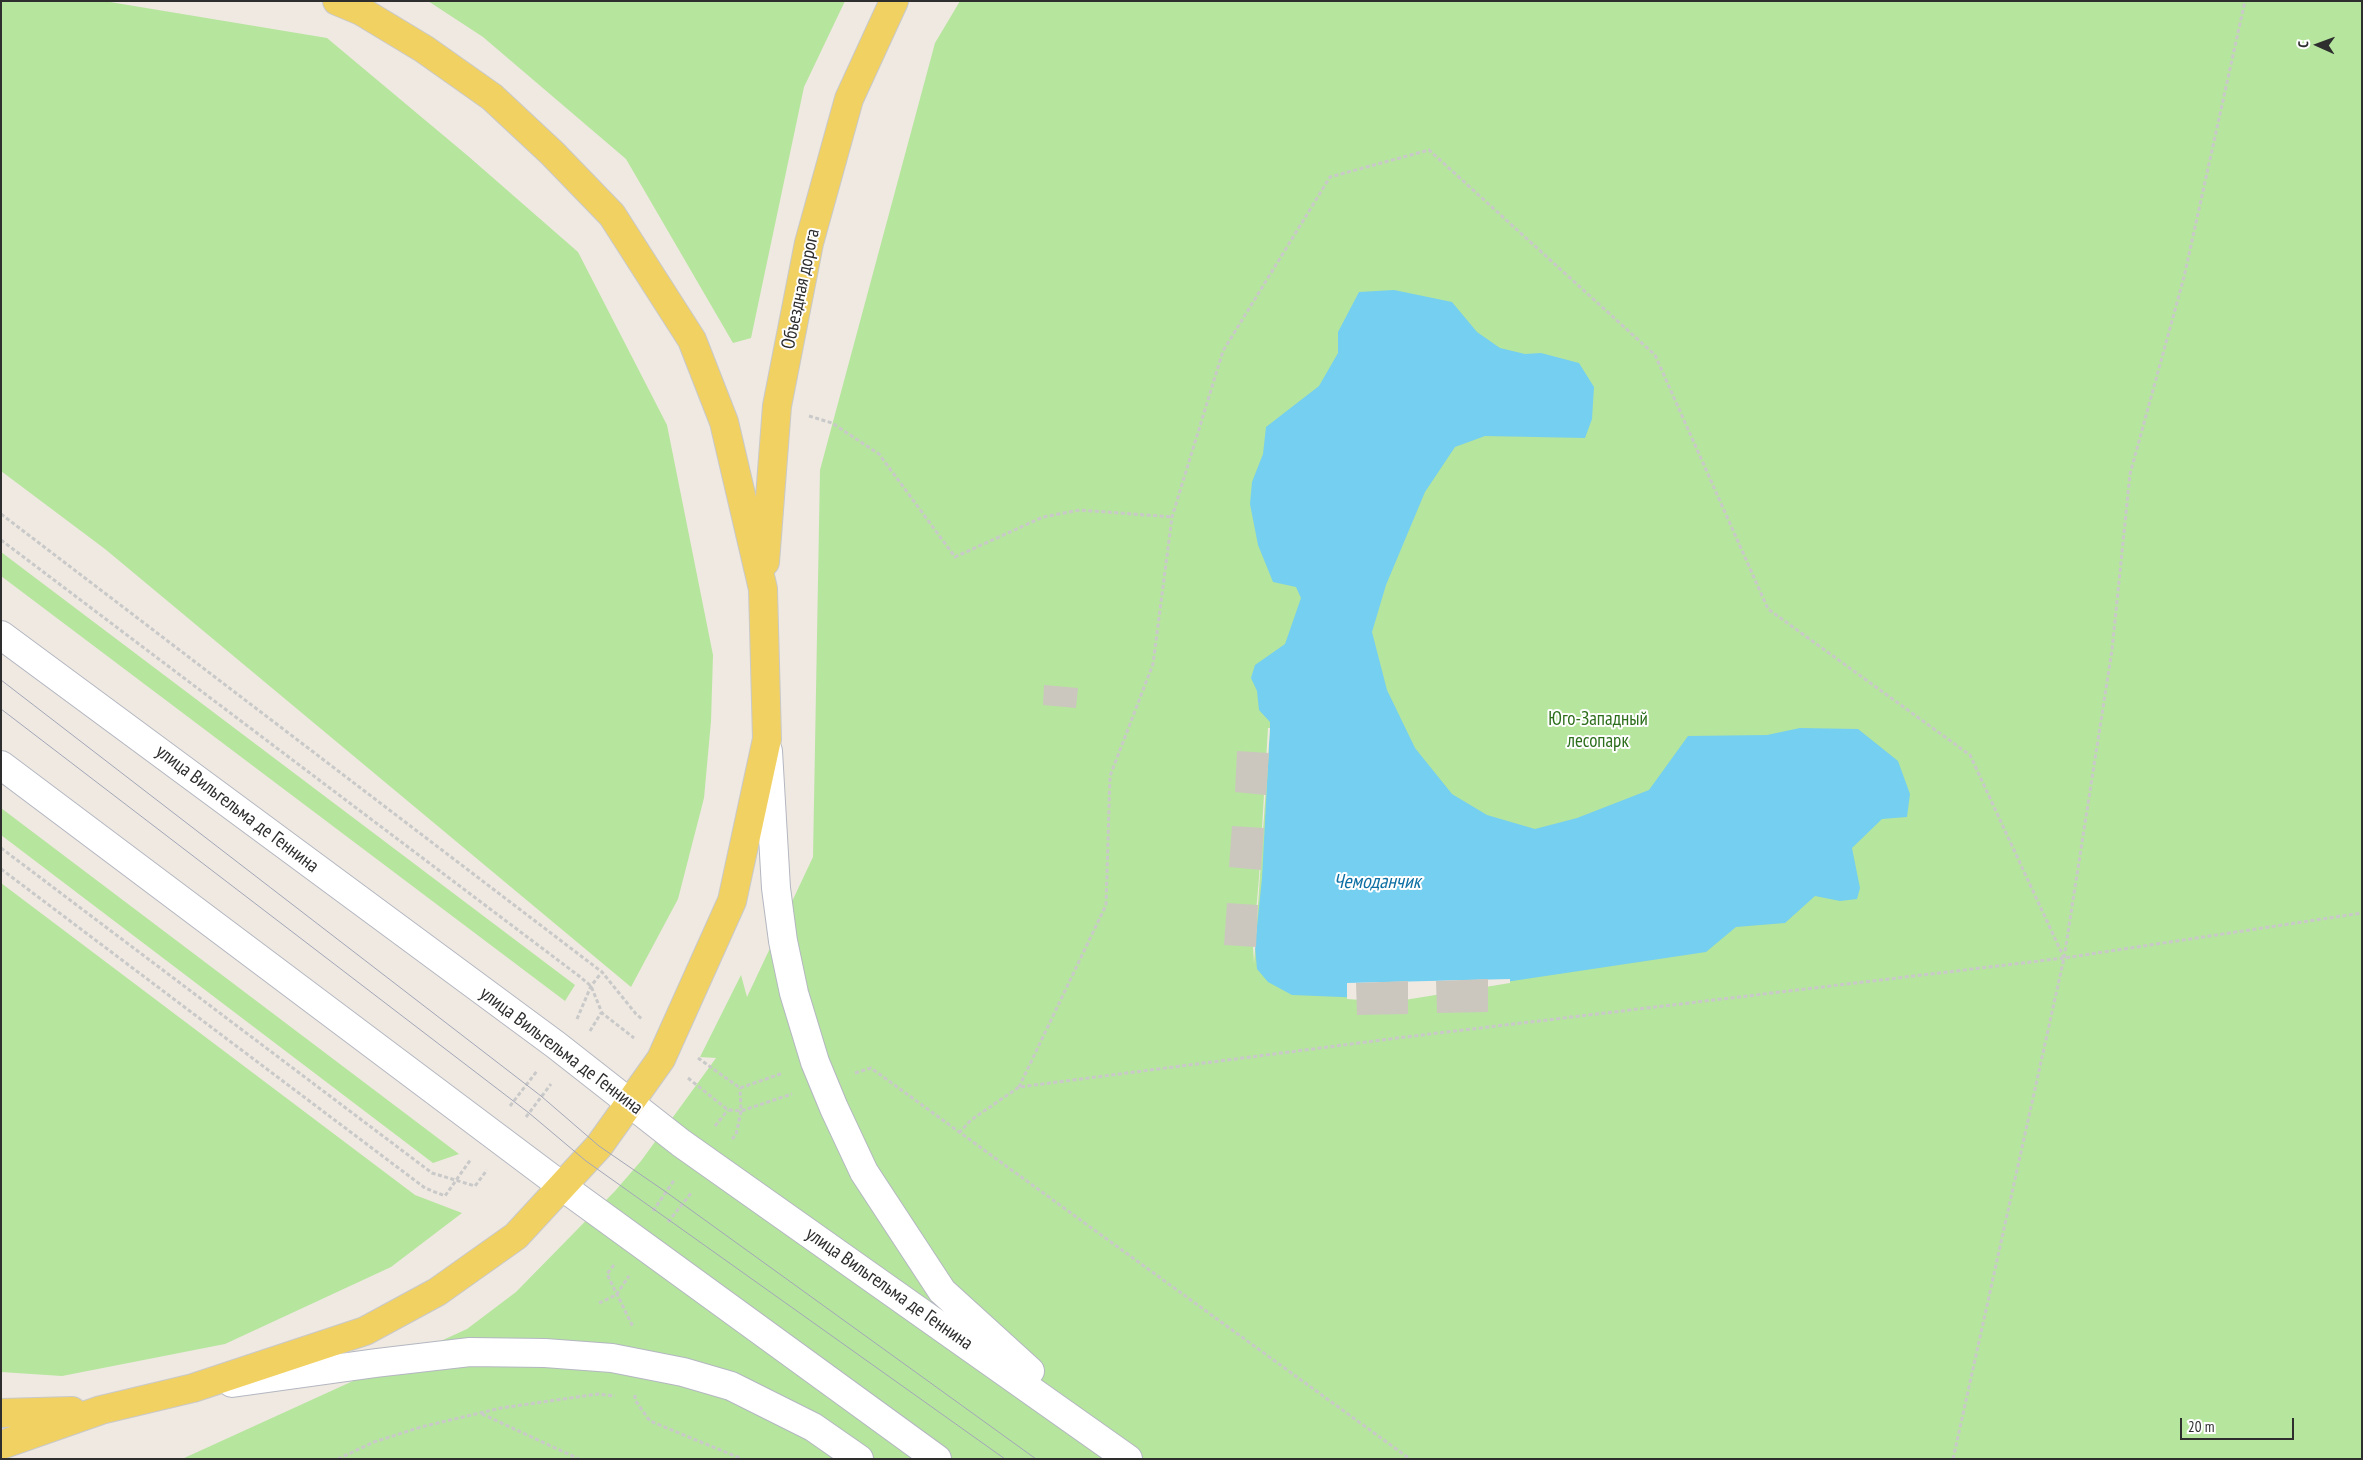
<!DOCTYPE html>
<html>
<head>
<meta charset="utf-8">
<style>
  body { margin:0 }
  #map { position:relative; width:2363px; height:1460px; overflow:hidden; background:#efe9e1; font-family:"PT Sans Narrow",sans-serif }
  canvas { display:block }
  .frame { position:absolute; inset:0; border:2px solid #2e2e2e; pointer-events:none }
  .north { position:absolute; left:2293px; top:20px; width:50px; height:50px; -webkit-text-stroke:4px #fff; paint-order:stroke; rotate:272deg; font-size:14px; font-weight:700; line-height:20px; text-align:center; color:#2e2e2e }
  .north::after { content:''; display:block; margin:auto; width:18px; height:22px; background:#2e2e2e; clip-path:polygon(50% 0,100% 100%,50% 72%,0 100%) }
  .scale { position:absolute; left:2180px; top:1418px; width:114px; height:22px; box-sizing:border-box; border:2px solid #2e2e2e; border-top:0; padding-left:6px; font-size:15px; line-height:18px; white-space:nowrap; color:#2e2e2e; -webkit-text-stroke:4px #fff; paint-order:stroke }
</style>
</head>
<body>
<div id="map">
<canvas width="2363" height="1460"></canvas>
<div class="frame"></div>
<div class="north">С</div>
<div class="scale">20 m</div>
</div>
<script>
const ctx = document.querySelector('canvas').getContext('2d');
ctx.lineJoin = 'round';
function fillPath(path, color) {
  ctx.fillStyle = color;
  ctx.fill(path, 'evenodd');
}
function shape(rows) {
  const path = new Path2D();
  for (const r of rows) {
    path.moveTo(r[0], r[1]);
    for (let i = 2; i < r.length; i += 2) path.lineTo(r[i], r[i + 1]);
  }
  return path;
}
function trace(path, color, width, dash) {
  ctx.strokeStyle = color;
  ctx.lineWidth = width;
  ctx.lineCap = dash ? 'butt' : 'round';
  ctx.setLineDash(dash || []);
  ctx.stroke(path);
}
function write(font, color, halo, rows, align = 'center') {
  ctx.font = font + ' "PT Sans Narrow",sans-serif';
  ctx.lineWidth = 4;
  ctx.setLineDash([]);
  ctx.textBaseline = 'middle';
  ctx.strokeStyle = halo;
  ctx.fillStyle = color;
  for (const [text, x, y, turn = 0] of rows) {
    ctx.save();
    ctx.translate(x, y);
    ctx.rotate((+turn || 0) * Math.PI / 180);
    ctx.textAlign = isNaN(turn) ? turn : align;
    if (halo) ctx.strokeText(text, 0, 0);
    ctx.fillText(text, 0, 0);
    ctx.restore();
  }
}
const green = shape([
  [1,1,104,1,327,38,468,156,578,252,667,425,713,655,711,721,704,798,678,899,631,987,105,549,1,471],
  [428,1,845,1,804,87,751,338,733,343,626,159,483,37],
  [960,1,2362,1,2362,1459,182,1459,467,1329,516,1292,615,1191,641,1161,716,1058,700,1057,741,975,747,997,813,857,820,470,935,43],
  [1,552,575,985,565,1001,1,576],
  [1,808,459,1154,433,1163,1,835],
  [1,883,415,1195,462,1213,391,1267,225,1344,62,1376,1,1372]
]);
const water = shape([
  [1394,290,1452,302,1477,332,1500,348,1525,354,1541,353,1579,363,1594,387,1592,419,1585,438,1485,436,1455,447,1425,492,1386,585,1372,632,1387,690,1415,748,1452,794,1487,815,1535,829,1577,818,1649,790,1688,736,1767,735,1800,728,1858,729,1898,761,1910,794,1907,817,1882,819,1852,848,1860,888,1857,899,1840,901,1815,896,1785,923,1736,927,1706,952,1392,999,1292,995,1268,982,1257,969,1255,946,1262,878,1270,728,1270,722,1259,710,1257,691,1251,678,1255,665,1285,644,1301,598,1296,587,1273,582,1258,545,1250,504,1252,482,1263,454,1266,427,1319,386,1338,353,1338,332,1359,292]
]);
const pier = shape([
  [1268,728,1270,728,1254,964,1253,946,1259,878],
  [1510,979,1510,983,1392,1002,1347,999,1347,983]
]);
const building = shape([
  [1044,685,1078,688,1076,708,1043,705],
  [1237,751,1269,753,1266,795,1235,792],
  [1232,826,1264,828,1261,870,1229,867],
  [1227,903,1258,905,1256,947,1224,945],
  [1488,979,1488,1012,1437,1013,1436,981],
  [1408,981,1408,1014,1357,1015,1356,983]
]);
const path = shape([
  [809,416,832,423,879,454,955,557,1043,517,1080,510,1172,517],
  [1,514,602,972,636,1014,642,1019],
  [1,540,579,976,591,986,602,1013,634,1038],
  [1,848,432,1173,475,1186,487,1170],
  [1,869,425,1188,445,1196,471,1159],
  [577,1019,591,986,602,972],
  [590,1031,601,1013],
  [698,1058,740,1088,783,1073],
  [855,1073,871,1068,1410,1459],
  [688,1078,728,1110,741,1111,792,1094],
  [1019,1087,1106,905,1110,776,1153,664,1172,517,1223,351,1330,177,1429,150,1655,355,1768,609,1970,755,2064,958],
  [510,1106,537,1071],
  [526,1117,551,1084],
  [715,1126,728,1110],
  [959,1133,971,1120,1019,1087,1405,1037,2064,958,2362,913],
  [732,1139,736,1135,741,1111,740,1088],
  [653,1211,675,1179],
  [668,1222,692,1192],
  [614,1265,607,1274,633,1327],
  [599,1303,616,1295,629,1276],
  [635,1395,635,1400,650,1421,742,1459],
  [482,1414,579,1459],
  [338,1459,374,1442,421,1427,501,1408,598,1394,615,1396],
  [1953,1459,2064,958,2112,650,2130,474,2184,277,2245,1]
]);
const secondary = shape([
  [1,635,556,1045,681,1143,1128,1459],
  [768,751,776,888,783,941,794,993,815,1062,834,1108,864,1172,942,1291,1030,1371],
  [1,765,563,1187,937,1459],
  [232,1383,376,1363,470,1352,545,1353,612,1358,683,1372,731,1386,813,1427,859,1459]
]);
const primary = shape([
  [765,562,777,406,809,243,849,99,894,1],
  [1,1413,72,1411],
  [1,1445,101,1410,193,1388,365,1331,437,1292,516,1236,599,1146,661,1059,732,901,767,739,763,589,724,422,692,340,612,215,552,153,492,97,424,49,361,11,337,1]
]);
const tram = shape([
  [1,680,541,1096,599,1146,666,1192,1036,1459],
  [1,709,529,1113,586,1161,1005,1459]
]);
const streetNames = [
  ["Объездная дорога",801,289,-78],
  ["улица Вильгельма де Геннина",237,809,37],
  ["улица Вильгельма де Геннина",561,1051,37],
  ["улица Вильгельма де Геннина",889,1289,35]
];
const parkNames = [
  ["Юго-Западный",1598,720],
  ["лесопарк",1598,742]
];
const waterNames = [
  ["Чемоданчик",1377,882]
];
fillPath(green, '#b6e59e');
fillPath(water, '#75cff0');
fillPath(pier, '#efe9e1');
fillPath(building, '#cbc7bf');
trace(secondary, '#b4b7c1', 30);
trace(primary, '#c9c9c9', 30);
trace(path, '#c9c9c9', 3, [4, 2.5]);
trace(secondary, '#fff', 28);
trace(primary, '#f2d163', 28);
trace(tram, '#a3a6b8', 1);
write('19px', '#2e2e2e', '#fff', streetNames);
write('19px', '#2c6e1b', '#fff', parkNames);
write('italic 20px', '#0d6fa3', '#fff', waterNames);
</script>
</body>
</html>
